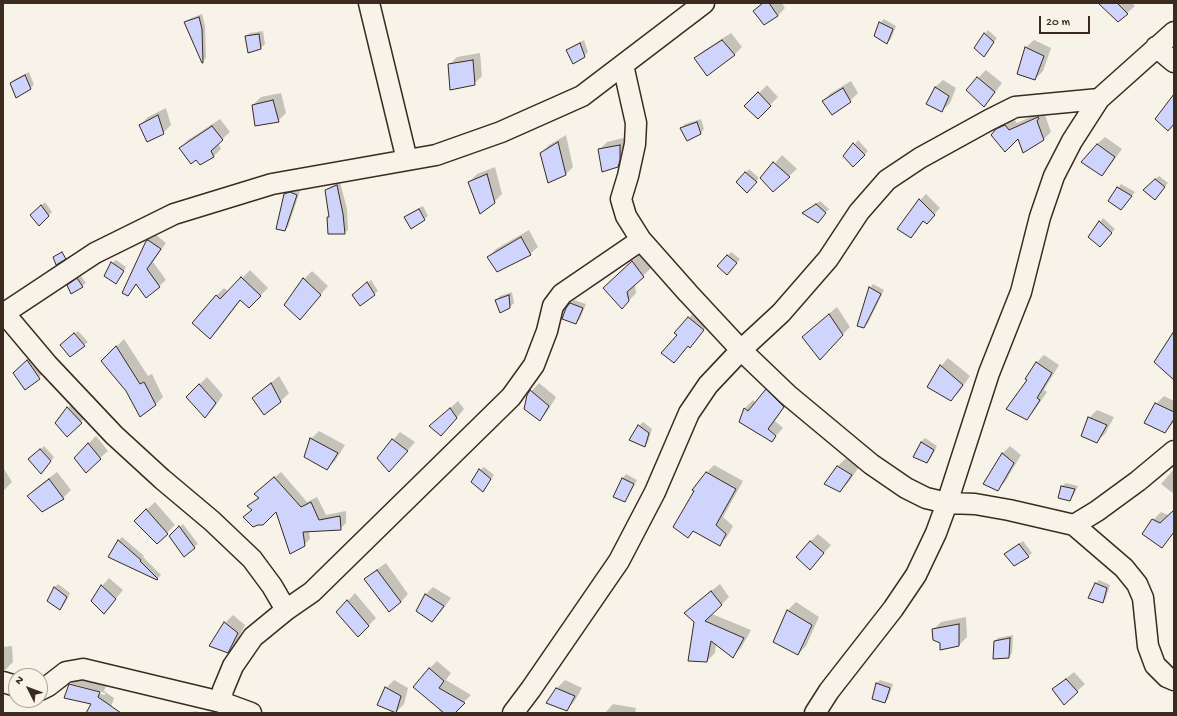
<!DOCTYPE html>
<html>
<head>
<meta charset="utf-8">
<style>
  body { margin:0 }
  #map { position:relative; width:1177px; height:716px; overflow:hidden; background:#f7f3e8; font-family:"Gochi Hand",sans-serif }
  canvas { display:block }
  .frame { position:absolute; inset:0; border:4px solid #3b2a1e; pointer-events:none }
  .north { position:absolute; left:8px; top:668px; width:40px; height:40px; box-sizing:border-box; background:#f7f3e8; border:1px solid #aca397; border-radius:50%; rotate:312deg; font-size:11px; font-weight:700; line-height:16px; text-align:center; color:#3b2a1e }
  .north::after { content:''; display:block; margin:auto; width:14px; height:18px; background:#3b2a1e; clip-path:polygon(50% 0,100% 100%,50% 72%,0 100%) }
  .scale { position:absolute; left:1039px; top:16px; width:51px; height:18px; box-sizing:border-box; border:2px solid #3b2a1e; border-top:0; padding-left:5px; font-size:12px; line-height:14px; white-space:nowrap; color:#3b2a1e; -webkit-text-stroke:3px #f7f3e8; paint-order:stroke }
</style>
</head>
<body>
<div id="map">
<canvas width="1177" height="716"></canvas>
<div class="frame"></div>
<div class="north">N</div>
<div class="scale">20 m</div>
</div>
<script>
const ctx = document.querySelector('canvas').getContext('2d');
ctx.lineJoin = 'round';
function fillPath(path, color) {
  ctx.fillStyle = color;
  ctx.fill(path, 'evenodd');
}
function shape(rows) {
  const path = new Path2D();
  for (const r of rows) {
    path.moveTo(r[0], r[1]);
    for (let i = 2; i < r.length; i += 2) path.lineTo(r[i], r[i + 1]);
  }
  return path;
}
function trace(path, color, width, dash) {
  ctx.strokeStyle = color;
  ctx.lineWidth = width;
  ctx.lineCap = dash ? 'butt' : 'round';
  ctx.setLineDash(dash || []);
  ctx.stroke(path);
}
const shadow = shape([
  [762,3,782,3,785,8,778,16,764,23,754,11],
  [1105,3,1132,3,1135,6,1127,13],
  [202,14,205,26,206,58,202,62,185,22,189,19],
  [884,19,896,26,891,39,887,43,880,23],
  [988,30,997,38,984,55,985,34],
  [263,31,265,44,261,48,246,36,250,33],
  [731,33,742,47,734,55,695,58,703,51],
  [584,40,588,52,584,56,567,50,571,47],
  [1034,40,1051,48,1043,71,1035,79,1018,73,1026,47],
  [480,53,482,76,474,84,449,65,457,57],
  [986,70,1002,83,991,98,984,106,978,78],
  [29,72,34,85,30,88,11,83,15,79],
  [943,80,956,88,950,103,942,111,935,87],
  [851,81,858,93,850,101,823,101,831,93],
  [767,85,778,97,758,117,746,106],
  [281,93,286,113,278,121,253,105,261,97],
  [166,108,171,125,163,133,140,125,148,117],
  [1046,110,1044,112,1051,132,1043,140,1019,137,997,130,1005,122,1013,118,1017,123],
  [220,119,230,132,218,143,221,149,213,157,196,158,181,148,188,140],
  [701,119,704,129,701,133,681,128,685,124],
  [566,135,573,167,565,175,541,153,549,145],
  [627,137,626,158,618,166,600,149,607,142],
  [1105,137,1122,149,1109,167,1101,175,1097,144],
  [858,140,868,151,853,166,845,156],
  [782,155,797,169,773,190,762,178],
  [495,167,502,194,494,202,469,182,477,174],
  [749,169,759,178,747,192,737,182],
  [1159,176,1168,183,1158,195,1144,190],
  [340,182,347,209,348,230,344,233,328,218,330,215,326,190,330,187],
  [1121,184,1135,192,1125,205,1118,188],
  [294,189,300,191,288,227,285,230,285,194,289,190],
  [926,194,940,208,932,217,924,220,917,231,911,237,899,229,920,200],
  [820,201,829,209,817,221,807,210],
  [45,202,52,212,39,225,32,215],
  [423,206,428,216,424,219,405,217,408,214],
  [1103,218,1115,229,1103,242,1100,222],
  [529,230,538,247,530,254,488,257,496,249],
  [155,234,166,243,153,262,166,280,147,297,137,284,128,295,146,241],
  [731,252,740,259,727,274,718,266],
  [640,254,651,268,635,284,636,293,622,308,612,280],
  [116,260,126,267,119,279,116,282,112,263],
  [250,270,268,288,249,307,241,300,218,330,210,338,216,296,224,288,229,292],
  [312,271,328,286,300,319,286,305,304,279],
  [81,276,86,283,82,286,72,282],
  [371,280,378,291,360,305,357,292],
  [873,284,884,290,868,323,864,327,870,288],
  [512,292,514,303,510,307,500,311,496,300,500,296],
  [574,300,586,304,580,319,576,323,570,304],
  [837,307,850,327,827,351,811,329],
  [695,311,709,323,696,340,690,346,676,333],
  [78,331,88,342,84,345,65,341],
  [124,339,148,376,152,374,163,397,155,405,127,390,102,361],
  [35,354,47,370,25,389,22,365],
  [1044,355,1059,365,1044,390,1047,392,1034,411,1027,419,1029,380,1036,363],
  [948,358,970,376,959,392,951,399,941,366],
  [279,376,289,393,281,401,264,414,253,398],
  [207,377,223,395,213,409,205,416,187,397],
  [774,382,791,398,775,421,783,428,772,440,740,421,745,408,753,400,756,403],
  [539,383,556,397,547,412,540,420,528,395],
  [1164,396,1174,401,1174,422,1165,432,1156,404],
  [75,400,89,414,67,435,68,408],
  [458,401,464,409,449,427,438,419],
  [1097,410,1114,417,1105,434,1097,441,1089,418],
  [643,422,652,429,648,442,645,446,630,440,639,426],
  [319,431,345,445,335,461,327,468,311,439],
  [400,432,415,442,397,463,393,440],
  [96,436,108,451,100,458,88,444],
  [925,438,937,446,931,458,927,462,914,456,921,442],
  [44,446,54,457,45,469,33,456],
  [1010,446,1021,455,1005,482,997,490,984,484,1003,453],
  [846,458,859,467,848,483,840,491,826,484,838,466],
  [714,465,743,481,723,517,733,526,727,537,719,544,695,530,688,537,706,473],
  [3,467,12,482,3,491],
  [484,467,494,475,486,487,483,491,480,470],
  [1174,469,1174,494,1161,484],
  [57,472,71,490,63,498,43,511,28,496,36,488],
  [281,472,307,502,317,497,326,515,346,511,346,523,340,529,309,531,310,539,304,545,276,511,253,510,248,506,259,497,255,494],
  [626,474,637,480,628,497,625,500,614,497,623,478],
  [1066,483,1078,486,1073,496,1069,500,1062,486],
  [155,502,175,525,157,543,143,513],
  [1174,510,1174,532,1161,546,1153,520,1161,512,1168,515],
  [183,524,198,544,194,547,170,537],
  [818,534,831,545,810,569,810,542],
  [122,537,144,556,143,557,161,575,157,579,110,557,119,540],
  [1023,541,1032,553,1028,556,1005,554],
  [386,563,408,594,401,602,365,579,373,572],
  [109,578,123,590,104,613,102,586],
  [1099,580,1110,585,1106,598,1103,602,1095,584],
  [58,584,70,593,64,605,60,609,54,588],
  [720,584,729,597,712,614,751,630,741,648,733,656,716,644,715,653,707,661,695,622,685,613,693,605],
  [433,587,451,598,440,613,432,621,425,595],
  [355,593,376,618,358,636,338,612],
  [796,602,819,617,806,646,798,654,774,641,788,610],
  [233,615,245,625,236,644,228,652,211,645,225,623],
  [966,617,967,637,959,645,933,630,941,622],
  [1013,635,1012,653,1009,657,995,641,998,638],
  [12,646,13,662,5,670,3,670,3,647],
  [437,661,451,673,446,680,471,695,453,713,444,713,439,711,440,709,429,669],
  [1074,672,1085,684,1064,703,1053,689,1061,682],
  [77,678,106,686,104,691,114,698,109,713,89,713,92,703,70,685],
  [72,684,105,693,105,695,72,686],
  [394,680,408,688,404,704,396,712,386,688],
  [565,680,582,688,574,702,566,710,547,703,557,688],
  [880,680,893,684,888,699,885,702,876,684],
  [613,704,636,708,635,713,605,713],
  [197,711,197,713,187,713]
]);
const building = shape([
  [763,3,769,3,778,16,764,25,753,11,763,3],
  [1098,3,1117,3,1128,14,1118,22,1098,3],
  [199,17,202,29,203,63,202,63,184,22,199,17],
  [879,22,893,29,887,44,874,36,879,22],
  [984,33,994,42,984,57,974,48,984,33],
  [259,34,261,49,248,53,245,36,259,34],
  [722,40,735,55,707,76,694,58,722,40],
  [580,43,585,57,573,64,566,50,580,43],
  [1025,47,1044,56,1035,80,1017,74,1025,47],
  [473,60,475,85,450,90,448,64,473,60],
  [25,75,31,89,16,98,10,83,25,75],
  [977,77,995,92,984,107,966,90,977,77],
  [935,87,949,96,942,112,926,104,935,87],
  [843,88,851,102,832,115,822,101,843,88],
  [758,92,771,106,758,119,744,106,758,92],
  [1174,94,1174,124,1168,131,1155,119,1174,94],
  [273,100,279,122,255,126,252,105,273,100],
  [158,115,164,134,147,142,139,125,158,115],
  [1038,117,1039,118,1037,121,1044,140,1023,153,1018,139,1005,152,991,135,996,129,1005,125,1009,130,1038,117],
  [697,122,701,134,687,141,680,128,697,122],
  [212,126,223,140,211,151,214,157,200,165,196,160,191,164,179,148,212,126],
  [558,142,566,175,548,183,540,153,558,142],
  [853,143,865,155,853,167,843,156,853,143],
  [1097,144,1115,157,1102,176,1081,162,1097,144],
  [620,145,620,160,618,167,602,172,598,149,620,145],
  [773,162,790,177,773,192,760,178,773,162],
  [745,172,757,182,747,193,736,182,745,172],
  [487,174,495,203,480,214,468,182,487,174],
  [1155,179,1165,187,1155,200,1143,190,1155,179],
  [337,185,343,214,345,234,328,234,327,217,329,217,325,190,337,185],
  [1117,187,1132,196,1121,210,1108,201,1117,187],
  [290,192,297,195,285,231,276,229,284,194,290,192],
  [919,199,935,215,927,224,923,221,911,238,897,229,919,199],
  [816,204,826,213,818,223,802,213,816,204],
  [41,205,49,216,39,226,30,215,41,205],
  [419,209,425,220,411,229,404,217,419,209],
  [1099,221,1112,233,1100,247,1088,237,1099,221],
  [521,237,531,255,497,272,487,257,521,237],
  [148,240,161,249,147,269,160,287,146,298,136,284,128,296,122,293,146,241,148,240],
  [62,252,66,259,56,265,53,257,62,252],
  [727,255,737,263,727,275,717,266,727,255],
  [632,261,644,277,627,292,629,301,622,309,603,288,632,261],
  [111,262,124,271,116,284,104,276,111,262],
  [241,277,261,296,249,308,240,300,210,339,192,323,216,295,220,299,241,277],
  [77,278,83,287,71,294,67,285,77,278],
  [303,278,321,295,300,320,284,305,303,278],
  [367,282,375,295,360,306,352,295,367,282],
  [869,287,881,294,864,328,857,326,869,287],
  [509,295,510,308,500,313,495,300,509,295],
  [570,303,583,308,576,324,562,319,566,308,570,303],
  [829,314,843,335,820,360,802,337,829,314],
  [688,317,704,330,690,348,688,346,674,363,661,353,677,335,674,333,688,317],
  [1174,331,1174,380,1154,362,1174,331],
  [74,333,85,346,70,357,60,345,74,333],
  [116,346,140,384,144,382,156,405,140,417,126,391,101,361,116,346],
  [27,360,40,379,25,390,13,373,27,360],
  [1036,362,1052,373,1037,398,1040,400,1027,420,1006,409,1027,380,1025,379,1036,362],
  [940,365,963,385,951,401,927,387,940,365],
  [271,383,281,402,264,415,252,398,271,383],
  [199,384,216,403,205,418,186,397,199,384],
  [766,389,784,407,768,429,776,436,772,442,739,422,744,408,748,411,766,389],
  [530,390,549,406,540,421,524,409,527,395,530,390],
  [1155,403,1174,412,1174,419,1165,433,1144,423,1155,403],
  [67,407,82,423,67,437,55,423,67,407],
  [450,408,457,418,441,436,429,426,450,408],
  [1088,417,1107,425,1097,443,1081,436,1088,417],
  [638,425,649,433,645,447,629,440,638,425],
  [310,438,338,453,327,470,304,457,310,438],
  [392,439,408,451,389,472,377,458,392,439],
  [921,442,934,450,927,463,913,457,921,442],
  [88,443,101,459,86,473,74,458,88,443],
  [40,449,51,461,41,474,28,459,40,449],
  [1002,453,1014,463,998,491,983,484,1002,453],
  [837,466,852,475,840,492,824,484,837,466],
  [479,469,491,479,483,492,471,482,479,469],
  [706,472,736,489,716,525,726,534,720,546,693,531,688,538,673,527,694,491,692,490,706,472],
  [274,477,301,507,311,502,319,520,340,516,341,530,303,532,305,546,290,554,276,512,263,525,258,525,253,527,243,517,252,510,247,506,259,498,254,494,274,477],
  [622,478,634,484,625,502,613,497,622,478],
  [49,479,64,499,42,512,27,496,49,479],
  [1061,486,1075,489,1070,501,1058,498,1061,486],
  [146,509,168,534,157,544,134,521,146,509],
  [1174,510,1174,532,1162,548,1142,534,1152,519,1160,523,1174,510],
  [179,526,195,548,184,557,169,536,179,526],
  [118,540,141,560,140,561,158,579,157,580,108,557,118,540],
  [810,541,824,553,810,570,796,557,810,541],
  [1019,544,1029,557,1014,566,1004,554,1019,544],
  [377,570,401,602,389,612,364,579,377,570],
  [1095,583,1107,588,1103,603,1088,598,1095,583],
  [101,585,116,599,104,614,91,601,101,585],
  [54,587,67,597,60,610,47,601,54,587],
  [711,591,722,605,705,621,744,638,733,658,711,641,707,662,688,661,694,622,684,613,711,591],
  [425,594,444,606,432,622,416,611,425,594],
  [347,600,369,626,358,637,336,612,347,600],
  [787,610,812,625,798,655,773,642,787,610],
  [224,622,238,633,228,653,209,646,224,622],
  [959,624,959,646,940,650,940,643,933,640,932,629,959,624],
  [1010,638,1009,658,993,659,994,641,1010,638],
  [429,668,444,681,439,688,465,703,455,713,444,713,413,687,429,668],
  [1066,679,1078,692,1064,705,1052,689,1066,679],
  [876,683,890,688,885,703,872,699,876,683],
  [69,684,100,692,98,697,121,713,86,713,91,704,64,698,69,684],
  [385,687,401,696,396,713,377,705,385,687],
  [556,688,575,696,567,711,546,703,556,688]
]);
const street = shape([
  [369,3,407,160],
  [1156,47,1174,62],
  [623,65,636,123,635,144,628,176,621,199,626,216,641,240,688,293,741,350,788,395,871,464,906,488,926,498,947,503,975,504,1009,510,1074,525,1124,568,1137,584,1143,598,1148,646,1155,665,1167,677,1174,680],
  [4,313,47,364,114,435,162,479,212,521,252,559,272,586,286,610],
  [3,314,95,253,174,214,272,184,436,155,501,132,582,96,704,3],
  [1074,525,1097,511,1138,481,1174,451],
  [3,682,16,686],
  [40,690,48,686,66,672,83,669,221,702],
  [251,713,221,702,223,690,233,666,253,637,286,610,312,592,511,397,534,365,547,331,553,306,562,294,641,240],
  [513,713,531,689,619,561,655,492,689,413,708,385,741,350,781,313,828,259,859,212,887,180,920,158,989,120,1015,107,1099,99],
  [815,713,829,691,893,609,916,575,936,533,947,503,989,373,1021,292,1040,217,1054,176,1072,141,1099,99,1174,32]
]);
fillPath(shadow, '#0003');
fillPath(building, '#cfd4fd');
trace(building, '#3b2a1e', 1);
trace(street, '#3b2a1e', 23);
trace(street, '#f7f3e8', 20);
</script>
</body>
</html>
